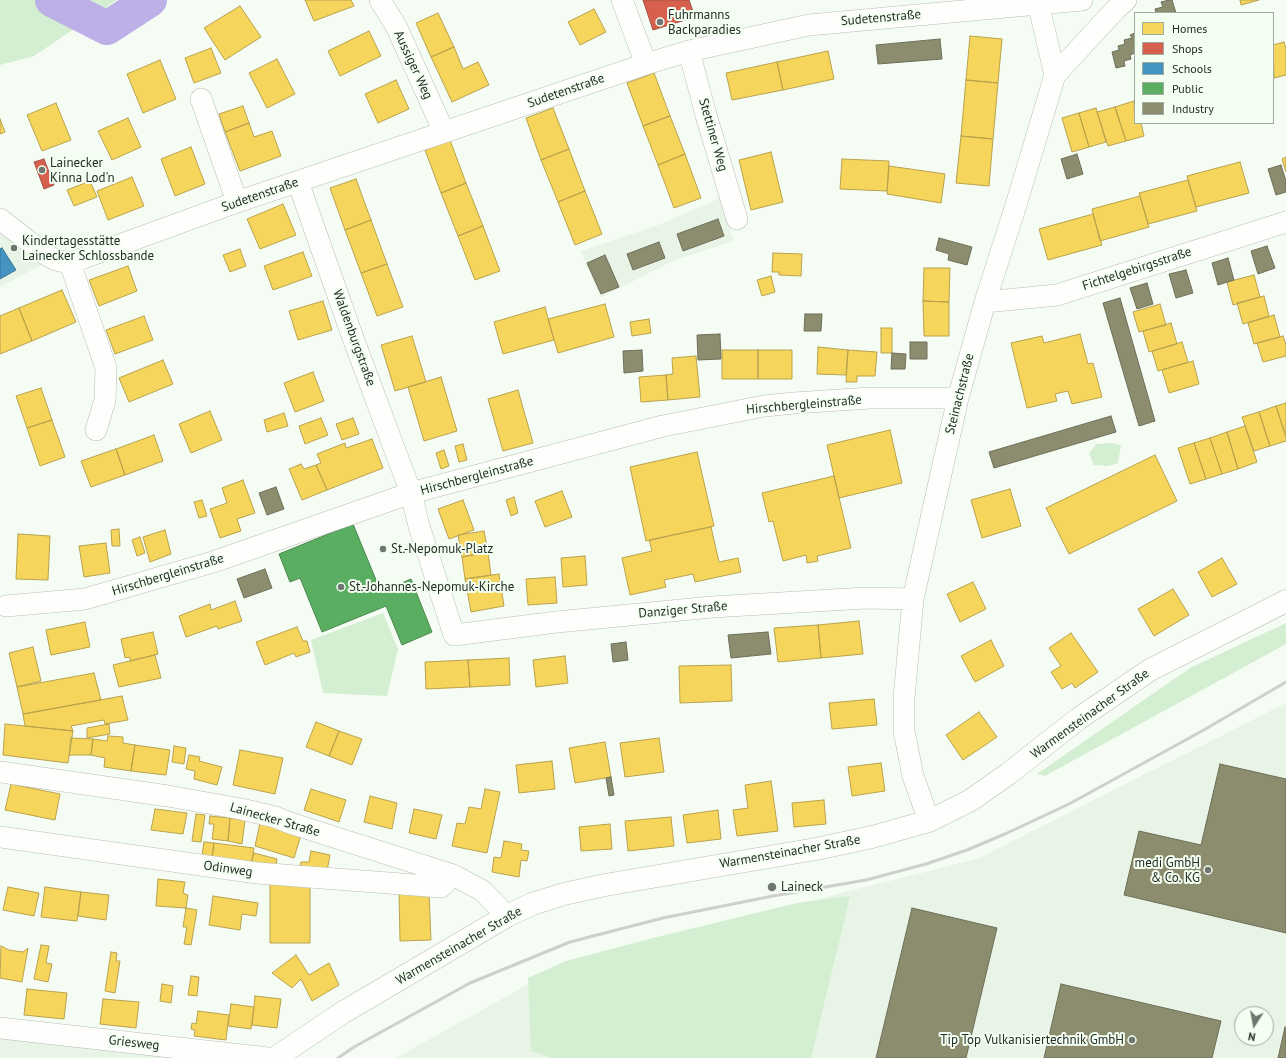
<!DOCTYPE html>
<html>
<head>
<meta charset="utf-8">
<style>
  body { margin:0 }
  #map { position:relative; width:1286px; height:1058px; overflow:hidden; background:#f5fcf4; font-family:"PT Sans",sans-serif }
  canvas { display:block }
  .legend { position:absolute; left:1134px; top:12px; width:140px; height:112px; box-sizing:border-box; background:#f2fff1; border:1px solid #a1aba0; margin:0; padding:5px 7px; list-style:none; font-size:12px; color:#272c27 }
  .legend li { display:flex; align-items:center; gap:8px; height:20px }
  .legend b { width:20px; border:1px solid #a1aba0 }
  .north { position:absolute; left:1234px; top:1006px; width:40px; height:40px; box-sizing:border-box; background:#f2fff1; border:1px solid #a1aba0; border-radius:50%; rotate:191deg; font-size:11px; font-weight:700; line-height:16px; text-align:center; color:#272c27 }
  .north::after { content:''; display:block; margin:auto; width:14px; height:18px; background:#6f756f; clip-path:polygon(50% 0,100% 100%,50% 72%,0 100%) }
</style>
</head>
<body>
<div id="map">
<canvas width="1286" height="1058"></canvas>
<ul class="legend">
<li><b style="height:11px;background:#f6d55c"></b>Homes</li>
<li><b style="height:11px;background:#d6604d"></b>Shops</li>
<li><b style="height:11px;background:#4393c3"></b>Schools</li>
<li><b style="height:11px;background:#5aae61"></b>Public</li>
<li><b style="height:11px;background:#8c8c6e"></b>Industry</li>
</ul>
<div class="north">N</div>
</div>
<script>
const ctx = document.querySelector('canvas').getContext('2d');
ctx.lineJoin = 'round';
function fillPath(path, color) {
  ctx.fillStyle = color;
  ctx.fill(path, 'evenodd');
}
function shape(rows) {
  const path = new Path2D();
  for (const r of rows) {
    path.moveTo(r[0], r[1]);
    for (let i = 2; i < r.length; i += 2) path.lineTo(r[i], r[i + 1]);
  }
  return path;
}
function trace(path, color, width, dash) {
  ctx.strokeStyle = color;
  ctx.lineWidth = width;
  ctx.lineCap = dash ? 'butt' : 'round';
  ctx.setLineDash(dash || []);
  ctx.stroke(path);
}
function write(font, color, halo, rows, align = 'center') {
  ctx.font = font + ' "PT Sans",sans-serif';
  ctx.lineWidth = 4;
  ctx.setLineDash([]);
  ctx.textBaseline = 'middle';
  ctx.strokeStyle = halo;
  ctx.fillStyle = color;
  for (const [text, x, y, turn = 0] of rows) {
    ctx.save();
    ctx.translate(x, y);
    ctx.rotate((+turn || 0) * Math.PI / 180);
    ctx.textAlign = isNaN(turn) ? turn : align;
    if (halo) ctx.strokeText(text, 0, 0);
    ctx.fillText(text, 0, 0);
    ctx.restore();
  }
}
const built = shape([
  [720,198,734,241,675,260,600,298,581,251,661,224],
  [0,228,47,262,0,287],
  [1286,703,1286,1058,396,1058,568,962,977,859],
  [1242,1014,1266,1014,1266,1038,1242,1038],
  [0,1038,177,1058,0,1058]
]);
const green = shape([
  [0,0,117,0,34,56,0,65],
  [1112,443,1121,445,1118,463,1108,466,1094,465,1089,454,1096,444],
  [383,613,398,649,387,696,323,693,311,640],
  [1286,623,1286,644,1045,776,1037,774,1190,668],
  [850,896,811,1058,553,1058,531,1051,528,978,566,961,657,937,797,903]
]);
const homes = shape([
  [305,0,351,0,354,6,314,21,305,0],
  [1240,0,1259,0,1241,5,1240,0],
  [240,6,261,37,225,60,204,28,240,6],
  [594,9,606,32,580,45,568,22,594,9],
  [438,13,454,47,431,57,416,23,438,13],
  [369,31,381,56,340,76,328,51,369,31],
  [970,36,1002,39,998,83,966,80,970,36],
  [1284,42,1286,49,1286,75,1274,78,1273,45,1284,42],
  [454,47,463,69,478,62,489,85,452,102,431,57,454,47],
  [211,48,221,73,194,83,185,58,211,48],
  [828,51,834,79,783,90,777,62,828,51],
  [277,59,295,94,267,108,249,73,277,59],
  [160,60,176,99,143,113,127,74,160,60],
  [777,62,783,90,732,100,726,73,777,62],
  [654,73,670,116,643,126,627,83,654,73],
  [396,80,409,109,378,123,365,94,396,80],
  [966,80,998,83,993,139,961,136,966,80],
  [1134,101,1135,123,1141,123,1144,136,1126,141,1115,107,1134,101],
  [56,103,71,140,42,151,27,115,56,103],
  [243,106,249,123,225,132,219,114,243,106],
  [1115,107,1126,141,1108,146,1097,112,1115,107],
  [553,108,569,149,541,160,526,118,553,108],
  [1096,108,1106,142,1089,147,1079,113,1096,108],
  [1079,113,1089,147,1072,152,1062,118,1079,113],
  [670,116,685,154,658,165,643,126,670,116],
  [128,118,141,147,112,160,98,131,128,118],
  [0,119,5,132,0,134,0,119],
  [249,123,254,137,272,131,281,156,240,171,225,132,249,123],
  [961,136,993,139,989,186,956,183,961,136],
  [450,140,466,183,441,193,425,150,450,140],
  [191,147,205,184,175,196,161,159,191,147],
  [569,149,585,191,558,202,541,160,569,149],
  [771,152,783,202,751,210,739,160,771,152],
  [685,154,701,198,674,208,658,165,685,154],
  [1286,157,1286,172,1282,159,1286,157],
  [842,159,889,161,887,191,840,189,842,159],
  [1240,162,1249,193,1196,207,1187,176,1240,162],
  [889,166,945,174,941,203,887,194,889,166],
  [132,177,144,206,108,220,97,191,132,177],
  [356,179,371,220,345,230,330,188,356,179],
  [1188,180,1197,211,1148,224,1139,193,1188,180],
  [90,181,97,197,74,206,67,190,90,181],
  [466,183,483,226,458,236,441,193,466,183],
  [585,191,602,234,575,245,558,202,585,191],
  [1140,196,1149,227,1100,241,1092,209,1140,196],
  [283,204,296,235,260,249,247,219,283,204],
  [1093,214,1102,245,1048,260,1039,229,1093,214],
  [371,220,387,264,361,273,345,230,371,220],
  [483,226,500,271,475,280,458,236,483,226],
  [240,249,246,266,230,272,223,255,240,249],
  [303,252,312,276,273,290,264,266,303,252],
  [773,253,802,254,801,276,779,275,779,272,772,272,773,253],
  [387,264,403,307,377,316,361,273,387,264],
  [128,266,137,291,99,306,89,280,128,266],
  [924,268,950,268,949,302,923,301,924,268],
  [1254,275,1260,297,1233,305,1227,282,1254,275],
  [771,276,775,292,762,296,757,280,771,276],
  [62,290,76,322,32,341,19,308,62,290],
  [1264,296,1269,316,1243,324,1237,303,1264,296],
  [323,301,332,330,298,340,289,311,323,301],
  [923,301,949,302,949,336,924,336,923,301],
  [605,304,614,337,558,353,548,319,605,304],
  [1160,304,1166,325,1139,332,1133,312,1160,304],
  [545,307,554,340,503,354,494,322,545,307],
  [19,308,32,341,0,354,0,316,19,308],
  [1274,315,1280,337,1254,344,1248,323,1274,315],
  [144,316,153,340,115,354,106,330,144,316],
  [649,319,651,333,632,336,630,322,649,319],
  [1171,323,1177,344,1149,352,1143,331,1171,323],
  [881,328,892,328,892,353,881,353,881,328],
  [1080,334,1088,364,1093,363,1102,397,1072,404,1068,391,1055,394,1057,401,1027,408,1011,343,1042,336,1044,343,1080,334],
  [412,336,426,382,395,391,381,345,412,336],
  [1283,336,1286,345,1286,356,1263,362,1257,343,1283,336],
  [1182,342,1188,362,1158,371,1152,351,1182,342],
  [818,347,848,350,846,375,817,374,818,347],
  [722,350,758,350,758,379,722,379,722,350],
  [758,350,792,350,792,379,758,379,758,350],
  [848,350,877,352,875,376,857,376,857,382,846,382,848,350],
  [696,356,700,397,668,400,666,375,673,374,672,358,696,356],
  [163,360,173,384,129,402,119,378,163,360],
  [1193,361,1199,384,1169,393,1162,370,1193,361],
  [313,372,324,401,295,412,284,383,313,372],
  [666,375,668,400,641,402,639,377,666,375],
  [441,377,457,431,424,441,408,387,441,377],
  [41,388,52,420,27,428,16,396,41,388],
  [518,390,533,443,503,451,488,399,518,390],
  [1286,403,1286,437,1276,406,1286,403],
  [1276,406,1286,437,1286,441,1270,446,1259,412,1276,406],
  [210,411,222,440,191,453,179,424,210,411],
  [1259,412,1270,446,1254,451,1242,417,1259,412],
  [284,413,288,426,267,432,264,420,284,413],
  [321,418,328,435,305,444,299,426,321,418],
  [353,418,359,434,342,440,336,424,353,418],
  [52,420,65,457,40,466,27,428,52,420],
  [1245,426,1257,462,1238,469,1227,432,1245,426],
  [890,430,902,483,839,498,827,445,890,430],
  [1227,432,1238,469,1222,474,1210,438,1227,432],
  [154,435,163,461,125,475,116,449,154,435],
  [1210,438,1222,474,1206,479,1194,443,1210,438],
  [372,439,383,468,327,490,316,465,321,463,317,454,345,443,346,448,372,439],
  [1194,443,1206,479,1190,484,1178,448,1194,443],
  [463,444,467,460,459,462,455,446,463,444],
  [116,449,125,475,91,487,81,461,116,449],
  [444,450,449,466,441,469,436,453,444,450],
  [697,452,714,526,646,541,630,467,697,452],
  [1155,455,1177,501,1069,554,1046,508,1155,455],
  [301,464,304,469,316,465,327,490,302,500,289,469,301,464],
  [834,476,851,548,817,556,818,561,807,563,806,555,783,561,773,521,769,522,762,493,834,476],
  [243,480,255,513,237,519,241,531,220,538,210,509,227,503,222,488,243,480],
  [1010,489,1021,526,982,538,971,500,1010,489],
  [562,491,572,517,545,527,535,501,562,491],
  [514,497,518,513,511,516,506,500,514,497],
  [202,500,207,516,199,518,194,502,202,500],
  [463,500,474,530,449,539,438,509,463,500],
  [711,527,719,562,738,558,741,572,695,582,693,574,664,580,666,587,630,595,622,558,652,551,649,540,711,527],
  [119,529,120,546,112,546,111,530,119,529],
  [165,530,171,554,150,562,143,537,165,530],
  [484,531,488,552,462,557,458,535,484,531],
  [18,534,50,536,48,580,16,579,18,534],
  [140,537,145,553,137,556,132,540,140,537],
  [106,543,110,573,84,577,79,546,106,543],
  [488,552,491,575,465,579,462,557,488,552],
  [585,556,587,585,563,587,561,558,585,556],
  [1222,558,1237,584,1212,597,1198,572,1222,558],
  [499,574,504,606,471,612,465,579,499,574],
  [555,577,557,603,528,605,526,579,555,577],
  [973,582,986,609,960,622,947,594,973,582],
  [1173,589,1189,615,1154,636,1138,609,1173,589],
  [235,601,242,621,218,629,217,626,186,637,179,616,210,604,211,610,235,601],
  [859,621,863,654,821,658,818,625,859,621],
  [85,622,90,647,51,655,46,630,85,622],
  [818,625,821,658,778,662,774,628,818,625],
  [297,627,303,641,307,641,310,652,296,657,294,653,265,665,256,642,297,627],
  [153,632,158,654,130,661,130,657,125,658,121,639,153,632],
  [1071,633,1098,672,1075,688,1072,683,1062,689,1051,672,1061,666,1049,648,1071,633],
  [991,640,1004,666,975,682,961,656,991,640],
  [33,647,41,681,17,687,9,653,33,647],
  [155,655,161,678,119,687,113,665,155,655],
  [565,656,568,683,536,687,533,660,565,656],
  [509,658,510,685,470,687,468,660,509,658],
  [468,660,470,687,426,689,425,662,468,660],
  [731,665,732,701,680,703,679,666,731,665],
  [94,673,101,700,23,714,17,687,94,673],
  [122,696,128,720,105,724,104,720,71,726,73,731,25,726,23,714,122,696],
  [874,699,877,725,832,729,829,703,874,699],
  [979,712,997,737,963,760,946,735,979,712],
  [316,722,339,731,329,756,306,747,316,722],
  [5,724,73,731,68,763,3,755,5,724],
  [109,724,110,734,87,738,87,728,109,724],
  [339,731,362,739,352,765,329,756,339,731],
  [108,736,123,737,123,743,135,745,131,771,104,767,105,758,91,755,93,739,107,741,108,736],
  [71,738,93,739,91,755,69,755,71,738],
  [659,738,664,772,625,777,620,743,659,738],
  [605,742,611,777,575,783,569,748,605,742],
  [135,745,170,750,166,775,131,771,135,745],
  [174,746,186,748,184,764,172,762,174,746],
  [240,750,283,758,275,794,233,785,240,750],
  [189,755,200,757,199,761,222,767,217,785,194,779,195,771,186,769,189,755],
  [552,761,555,789,519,793,516,765,552,761],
  [881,763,885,791,852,796,848,767,881,763],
  [771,781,778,831,737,836,733,810,748,808,745,785,771,781],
  [11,784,60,794,55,820,5,810,11,784],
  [311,789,346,800,339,822,304,810,311,789],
  [485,789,500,792,487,853,452,846,457,823,465,824,469,807,481,809,485,789],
  [370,796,397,803,392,829,364,822,370,796],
  [824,800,826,824,794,827,792,803,824,800],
  [155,809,187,813,183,834,151,830,155,809],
  [414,809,442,815,436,839,409,833,414,809],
  [718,810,721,839,687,843,683,815,718,810],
  [196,814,205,815,201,842,192,841,196,814],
  [210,816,230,818,228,841,212,839,214,824,209,824,210,816],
  [671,817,674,846,628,851,625,821,671,817],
  [230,818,245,820,242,844,228,841,230,818],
  [260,823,301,835,294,858,255,846,260,823],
  [610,824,612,849,581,851,579,827,610,824],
  [504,841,522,844,521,850,529,851,527,861,521,860,519,877,492,872,494,857,501,858,504,841],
  [204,842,214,843,212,857,202,855,204,842],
  [214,843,254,848,251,866,212,857,214,843],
  [311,851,330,855,327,871,299,869,301,862,309,862,311,851],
  [254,853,277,859,275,870,251,864,254,853],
  [158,879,185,882,183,893,188,895,186,908,156,906,158,879],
  [270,882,310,882,310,943,270,943,270,882],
  [8,887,39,893,34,916,3,910,8,887],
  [45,887,81,892,77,921,41,917,45,887],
  [81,892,109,895,106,920,78,916,81,892],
  [399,893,429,893,431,940,400,941,399,893],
  [213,896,258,903,256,916,242,914,240,930,209,925,213,896],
  [186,908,197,910,191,945,184,944,187,927,183,927,186,908],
  [41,945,49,946,46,963,52,964,48,982,34,979,41,945],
  [1,946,9,950,23,952,28,948,22,982,0,978,1,946],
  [111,952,117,953,116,961,120,961,115,993,105,991,111,952],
  [296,955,309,975,329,963,339,985,312,1001,301,979,292,988,272,973,296,955],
  [191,976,199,977,197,996,188,995,191,976],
  [162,984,173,986,171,1003,160,1001,162,984],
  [27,989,67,993,64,1019,24,1015,27,989],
  [255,996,281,999,277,1028,252,1025,255,996],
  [103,999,139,1002,136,1028,100,1024,103,999],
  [231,1004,254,1007,251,1029,228,1026,231,1004],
  [198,1011,229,1015,226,1040,194,1036,195,1030,191,1029,192,1023,196,1024,198,1011]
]);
const shops = shape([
  [643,0,689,0,695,17,653,30,643,0],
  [44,159,54,185,44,189,34,162,44,159]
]);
const schools = shape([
  [2,248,16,270,0,279,0,249,2,248]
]);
const public = shape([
  [353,524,381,592,411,579,432,632,402,645,386,606,322,632,300,578,290,582,279,554,353,524]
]);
const industry = shape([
  [1169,0,1172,0,1176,13,1156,13,1155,9,1163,7,1161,2,1169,0],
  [1135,33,1135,53,1130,55,1131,59,1124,61,1125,66,1116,68,1112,52,1119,50,1118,46,1125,44,1124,40,1132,38,1130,35,1135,33],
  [940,39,942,59,878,64,876,45,940,39],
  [1077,154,1083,174,1067,179,1061,159,1077,154],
  [1281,165,1286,181,1286,192,1276,195,1268,169,1281,165],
  [718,219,724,236,683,251,677,234,718,219],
  [939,238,972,247,967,265,948,260,949,254,936,250,939,238],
  [659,242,665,258,633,270,627,254,659,242],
  [1267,246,1275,268,1258,274,1251,251,1267,246],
  [605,255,619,287,601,294,587,263,605,255],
  [1228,258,1234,280,1218,285,1212,263,1228,258],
  [1186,270,1193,293,1176,298,1169,274,1186,270],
  [1147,283,1153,304,1137,309,1130,288,1147,283],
  [1120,298,1155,421,1139,426,1103,303,1120,298],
  [805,314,822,314,821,331,804,331,805,314],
  [720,334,721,359,698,360,697,335,720,334],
  [910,342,927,342,927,359,910,359,910,342],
  [642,350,643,371,624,373,623,351,642,350],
  [892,353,906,354,905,369,891,369,892,353],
  [1111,416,1116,432,994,468,989,452,1111,416],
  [276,487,284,509,267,515,259,493,276,487],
  [265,569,272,588,244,598,237,579,265,569],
  [768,632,771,654,731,658,728,635,768,632],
  [626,642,628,660,613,662,611,644,626,642],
  [1220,764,1286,779,1286,933,1124,895,1139,831,1201,845,1220,764],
  [611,777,614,795,609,796,606,778,611,777],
  [912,908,997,928,966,1058,876,1058,912,908],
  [1061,984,1221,1021,1212,1058,1044,1058,1061,984],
  [1285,1027,1286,1028,1286,1058,1278,1058,1285,1027]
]);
const river = shape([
  [52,0,107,28,150,0]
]);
const minor = shape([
  [380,0,397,28,444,132],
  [622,0,646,64],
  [1038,3,1055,75],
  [689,51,706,115,737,219],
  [201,99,237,202],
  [298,182,353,338,411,493,419,526,454,635,557,622,712,607,866,598,913,599],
  [0,219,45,254,56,260,70,263],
  [70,263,237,202,646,64,689,51,809,25,1082,0],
  [70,263,106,368,105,400,96,430],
  [985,302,1057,295,1286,222],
  [6,606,85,599,213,562,411,493,663,426,764,406,794,403,870,398,958,398],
  [0,772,168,796,241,809,275,817,290,823,453,875,483,891,507,916],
  [929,821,913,776,904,731,904,698,913,599,958,398,985,302,1016,205,1055,75,1116,9,1126,0],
  [0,837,257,873,441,887,453,875],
  [0,1028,268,1058]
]);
const tertiary = shape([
  [275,1058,342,1013,483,930,507,916,532,904,564,894,605,885,816,849,872,837,929,821,971,800,1008,774,1078,719,1150,670,1286,601]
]);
const rail = shape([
  [338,1058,354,1047,470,983,570,942,663,918,773,896,866,880,926,864,967,850,1005,834,1069,804,1202,731,1286,682]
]);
const markers = [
  [660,22,4,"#6f756f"],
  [42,170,4,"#6f756f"],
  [14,248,4,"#6f756f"],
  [383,549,4,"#6f756f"],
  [341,587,4,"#6f756f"],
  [1208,870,4,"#6f756f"],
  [772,887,5,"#6f756f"],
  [1132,1040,4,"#6f756f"]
];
const poiNames = [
  ["Fuhrmanns",668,15],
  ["Backparadies",668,30],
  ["Lainecker",50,163],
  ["Kinna Lod'n",50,178],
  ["Kindertagesstätte",22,241],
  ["Lainecker Schlossbande",22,256],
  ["St.-Nepomuk-Platz",391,549],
  ["St.-Johannes-Nepomuk-Kirche",349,587],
  ["medi GmbH",1200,863,"right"],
  ["& Co. KG",1200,878,"right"],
  ["Laineck",781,887],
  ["Tip Top Vulkanisiertechnik GmbH",1124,1040,"right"]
];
const streetNames = [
  ["Sudetenstraße",881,18,-5],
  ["Aussiger Weg",413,65,65],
  ["Sudetenstraße",566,91,-19],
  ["Stettiner Weg",713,135,74],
  ["Sudetenstraße",260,195,-19],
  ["Fichtelgebirgsstraße",1137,269,-18],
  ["Waldenburgstraße",354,338,70],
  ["Steinachstraße",960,394,-76],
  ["Hirschbergleinstraße",804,405,-5],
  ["Hirschbergleinstraße",477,476,-15],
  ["Hirschbergleinstraße",168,575,-17],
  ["Danziger Straße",683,610,-5],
  ["Warmensteinacher Straße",1090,714,-36],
  ["Lainecker Straße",275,820,16],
  ["Warmensteinacher Straße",790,852,-10],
  ["Odinweg",228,869,8],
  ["Warmensteinacher Straße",459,946,-30],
  ["Griesweg",134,1043,6]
];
fillPath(built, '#e8f5e6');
fillPath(green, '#d4eed1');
fillPath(homes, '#f6d55c');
trace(homes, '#b8a24c', 1);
fillPath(shops, '#d6604d');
trace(shops, '#a25042', 1);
fillPath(schools, '#4393c3');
trace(schools, '#3b7494', 1);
fillPath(public, '#5aae61');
trace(public, '#4b8750', 1);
fillPath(industry, '#8c8c6e');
trace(industry, '#6e6f59', 1);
trace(river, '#bdafe7', 34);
trace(minor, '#b7bdb6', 22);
trace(tertiary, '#b7bdb6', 23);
trace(minor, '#fefffd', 21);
trace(tertiary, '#fefffd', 22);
trace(rail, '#cdd0cd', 3);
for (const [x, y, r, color] of markers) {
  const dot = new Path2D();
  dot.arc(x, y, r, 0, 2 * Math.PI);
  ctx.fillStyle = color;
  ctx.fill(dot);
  trace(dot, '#f2fff1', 1.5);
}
write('13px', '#272c27', '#f2fff1', poiNames, 'left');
write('13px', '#272c27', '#f2fff1', streetNames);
</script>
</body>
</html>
